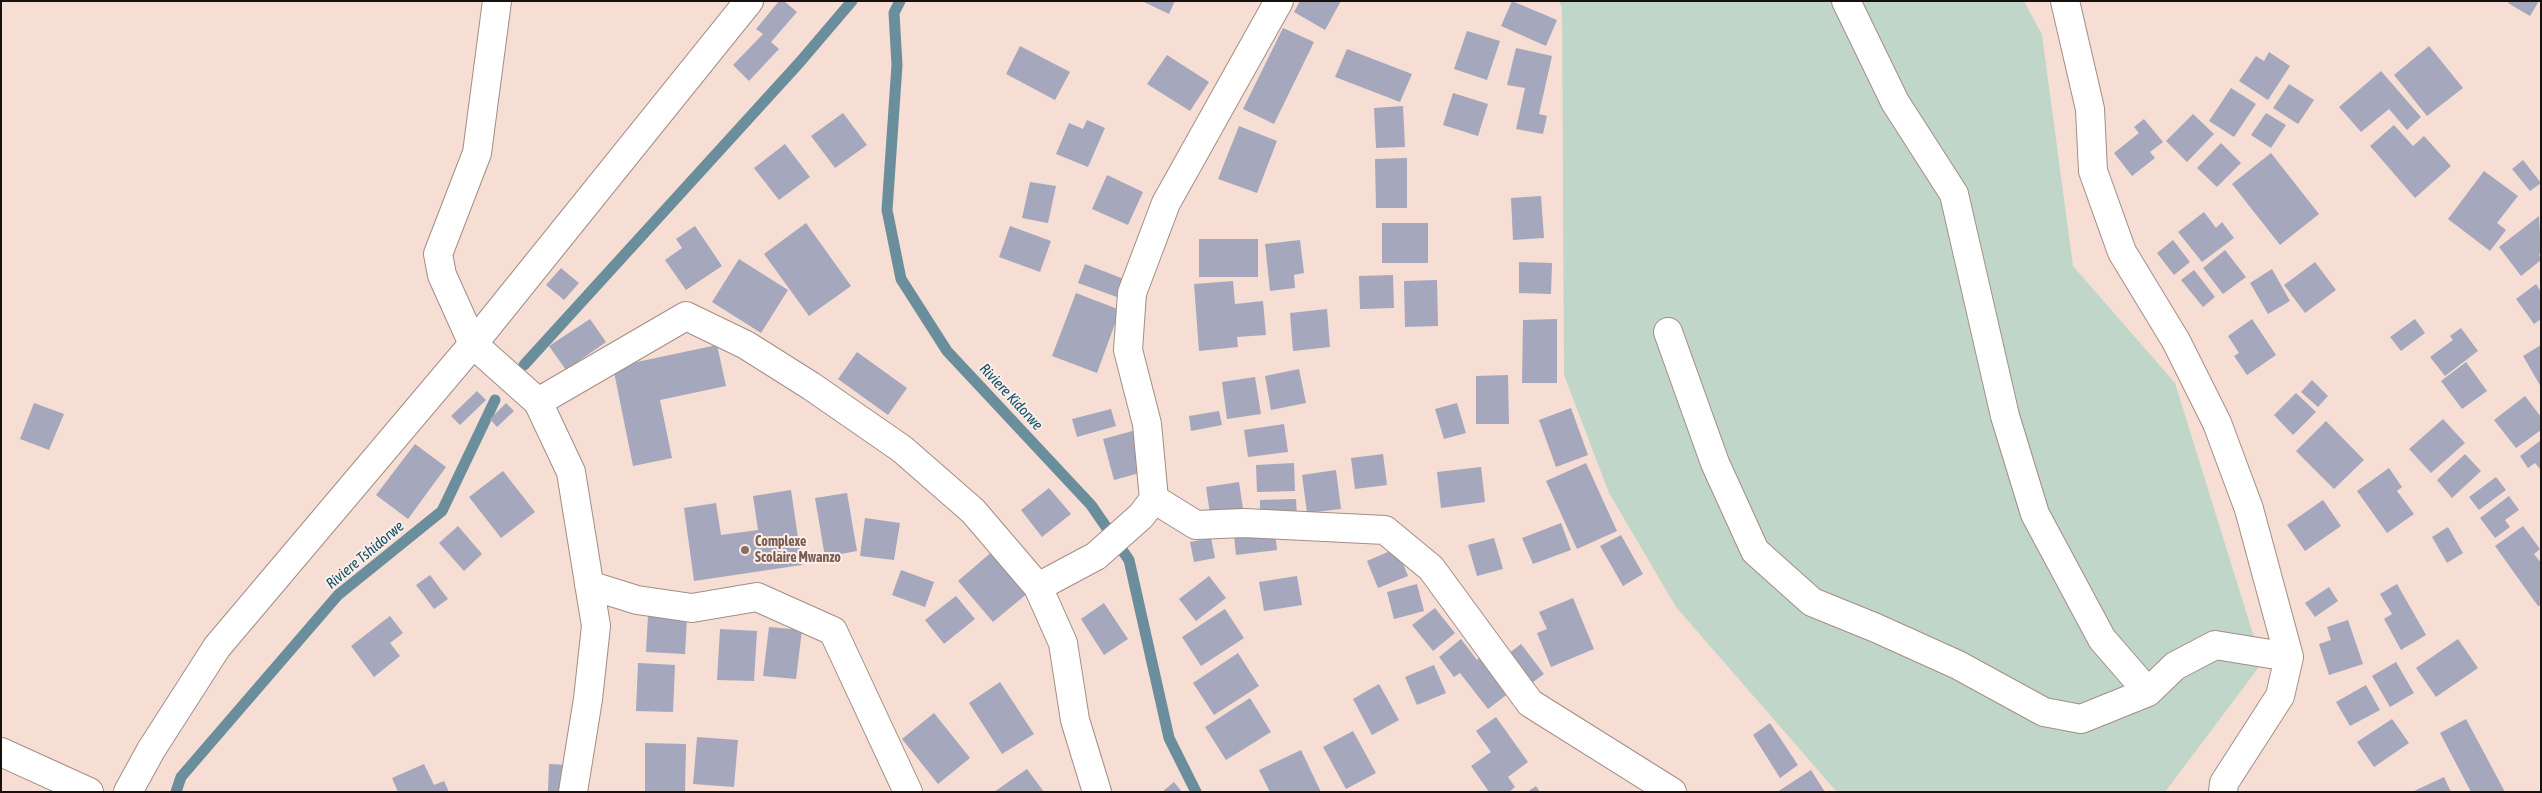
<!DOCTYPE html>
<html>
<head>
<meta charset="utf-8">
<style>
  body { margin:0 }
  #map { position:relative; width:2542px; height:793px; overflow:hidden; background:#f6ded5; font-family:"Asap Condensed",sans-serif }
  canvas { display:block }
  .frame { position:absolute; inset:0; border:2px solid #18100d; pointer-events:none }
</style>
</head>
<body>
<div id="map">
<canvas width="2542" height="793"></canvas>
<div class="frame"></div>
</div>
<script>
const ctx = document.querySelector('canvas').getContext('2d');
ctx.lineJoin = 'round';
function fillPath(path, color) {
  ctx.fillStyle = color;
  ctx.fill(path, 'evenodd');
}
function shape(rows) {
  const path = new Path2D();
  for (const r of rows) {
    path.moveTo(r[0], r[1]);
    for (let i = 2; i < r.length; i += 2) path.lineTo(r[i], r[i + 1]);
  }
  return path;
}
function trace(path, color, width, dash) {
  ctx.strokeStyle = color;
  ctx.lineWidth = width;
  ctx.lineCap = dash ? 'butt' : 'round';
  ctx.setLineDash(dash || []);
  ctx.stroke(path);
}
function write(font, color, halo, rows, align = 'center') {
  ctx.font = font + ' "Asap Condensed",sans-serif';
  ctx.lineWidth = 4;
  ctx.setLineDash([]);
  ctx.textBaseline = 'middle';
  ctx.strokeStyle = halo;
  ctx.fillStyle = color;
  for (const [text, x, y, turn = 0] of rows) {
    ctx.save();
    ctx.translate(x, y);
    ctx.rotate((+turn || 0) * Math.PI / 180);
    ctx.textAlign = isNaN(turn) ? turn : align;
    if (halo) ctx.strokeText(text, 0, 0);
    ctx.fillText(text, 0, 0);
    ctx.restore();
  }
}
const green = shape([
  [1559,1,2024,1,2042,35,2073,266,2175,383,2262,663,2165,792,1837,792,1676,607,1609,493,1564,375,1562,8]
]);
const stream = shape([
  [900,1,894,13,897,65,887,210,901,279,947,351,1091,505,1129,560,1169,738,1196,792],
  [524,365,800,62,852,1],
  [176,792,181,777,338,595,442,511,495,400]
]);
const building = shape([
  [779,1,784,1,797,12,771,42,779,49,749,81,733,65,763,34,756,29],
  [1142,1,1175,1,1169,14],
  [1300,1,1341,1,1325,30,1294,12],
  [1512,1,1557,20,1546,46,1501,26],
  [2509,1,2539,1,2530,16,2508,3],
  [1283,28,1314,42,1274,124,1243,109],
  [1467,31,1500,41,1487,80,1454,69],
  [1020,46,1070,72,1055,100,1006,74],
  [2429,46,2463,88,2427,116,2394,75],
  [1516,48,1552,56,1539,114,1547,116,1543,134,1516,129,1525,88,1507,85],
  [1347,49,1412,74,1400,102,1335,77],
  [2269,52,2290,66,2268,100,2239,81,2256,56,2264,61],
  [1167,55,1209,82,1190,111,1147,84],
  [2381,71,2421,117,2407,130,2389,109,2361,132,2339,107],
  [2289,84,2314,100,2298,124,2273,108],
  [2231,88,2256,104,2234,137,2209,121],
  [1453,93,1488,104,1478,136,1443,125],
  [1403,106,1405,147,1376,148,1374,108],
  [843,113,867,145,835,168,811,136],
  [2266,113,2286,125,2271,148,2251,135],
  [2193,114,2214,134,2187,162,2166,141],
  [2144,119,2163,142,2150,152,2155,158,2132,176,2114,153,2139,133,2134,127],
  [1087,120,1105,128,1088,167,1056,154,1069,123,1083,129],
  [2394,125,2413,146,2424,136,2451,166,2415,198,2370,146],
  [1239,126,1277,141,1257,193,1218,179],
  [2221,143,2241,163,2217,187,2197,168],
  [785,144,810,177,779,200,754,168],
  [2271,153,2319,214,2280,245,2232,184],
  [1407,158,1407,208,1376,208,1375,159],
  [2523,160,2541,183,2530,191,2512,169],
  [2484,171,2518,196,2497,223,2506,230,2490,251,2448,219],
  [1107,175,1143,192,1128,225,1092,209],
  [1030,182,1056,186,1048,223,1022,218],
  [1541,196,1544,238,1513,240,1511,198],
  [2204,212,2216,228,2222,222,2234,238,2202,262,2178,232],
  [2539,216,2541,253,2539,254,2541,260,2521,276,2499,247],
  [806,223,851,286,809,316,764,254],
  [1382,223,1428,223,1428,263,1382,263],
  [695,226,722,266,686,290,665,260,682,248,676,239],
  [1010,226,1051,241,1040,272,999,257],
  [1199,239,1258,239,1258,277,1199,277],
  [1300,240,1304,273,1294,275,1295,288,1270,291,1265,244],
  [2173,240,2190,262,2174,275,2157,253],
  [2225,250,2246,277,2223,294,2203,268],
  [739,259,788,290,761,333,712,302],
  [1519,262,1552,263,1551,294,1519,293],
  [2315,262,2336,290,2305,313,2284,285],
  [1085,264,1124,279,1117,297,1078,283],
  [561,268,579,283,564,300,546,285],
  [2272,269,2290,301,2268,314,2250,283],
  [2194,270,2215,297,2203,307,2181,280],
  [1393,275,1394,308,1360,309,1359,276],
  [1437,280,1438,326,1405,327,1404,281],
  [1233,281,1235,304,1263,301,1266,335,1237,337,1238,347,1199,351,1194,284],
  [2536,284,2541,292,2541,319,2534,324,2516,299],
  [1076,293,1120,310,1097,373,1052,356],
  [1327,309,1330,347,1293,351,1290,313],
  [590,319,606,342,566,370,549,346],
  [1557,319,1557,383,1522,383,1523,320],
  [2252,319,2276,355,2247,375,2234,356,2239,353,2228,336],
  [2415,319,2425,333,2401,351,2390,337],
  [2461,328,2478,351,2445,376,2430,357,2453,340,2450,336],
  [717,345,726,386,660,400,672,458,633,466,613,367],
  [2541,345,2541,387,2523,356],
  [857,352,907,388,888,415,838,379],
  [2466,362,2487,391,2462,409,2441,381],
  [1299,369,1306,403,1271,410,1265,376],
  [1508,375,1509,424,1476,424,1476,376],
  [1255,377,1261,414,1227,419,1222,382],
  [2312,380,2328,396,2318,407,2301,392],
  [477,391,486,400,460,425,451,416],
  [2296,393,2316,412,2293,435,2274,415],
  [2525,396,2541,417,2541,430,2516,448,2494,420],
  [34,403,64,414,49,450,20,439],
  [506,403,514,411,497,427,490,419],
  [1457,403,1466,433,1444,439,1435,409],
  [1571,408,1588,455,1556,467,1539,420],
  [1111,409,1116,426,1077,437,1072,419],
  [1219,411,1222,425,1191,431,1189,416],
  [2443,419,2465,443,2431,473,2409,449],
  [2326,421,2364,460,2334,489,2296,451],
  [1284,424,1288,452,1248,457,1244,430],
  [1136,430,1147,471,1114,480,1103,439],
  [2541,440,2541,470,2535,463,2528,468,2520,456],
  [415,444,446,467,408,519,376,495],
  [1383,454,1387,485,1355,489,1351,458],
  [2465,454,2481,471,2452,498,2437,480],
  [1294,463,1295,491,1257,492,1256,465],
  [1586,463,1617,531,1577,549,1546,481],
  [1481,467,1485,502,1441,508,1437,472],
  [2389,468,2402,487,2397,491,2414,514,2387,533,2357,491],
  [1336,470,1341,509,1307,513,1302,475],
  [503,471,535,512,501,538,469,497],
  [2496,477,2506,490,2479,510,2469,497],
  [1239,482,1243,509,1210,514,1206,487],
  [1049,488,1071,514,1042,537,1021,510],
  [791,490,802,565,694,581,684,508,716,503,721,535,758,530,753,496],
  [847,493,857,551,825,557,815,498],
  [2509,496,2519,510,2505,520,2510,527,2495,538,2480,518],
  [1296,499,1297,516,1260,517,1260,500],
  [2323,500,2341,526,2305,551,2287,525],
  [865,518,900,523,894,560,860,556],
  [1561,523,1571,550,1533,564,1522,538],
  [458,526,482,554,464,571,439,543],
  [2523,526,2540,549,2534,554,2541,563,2541,605,2538,606,2495,546],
  [2448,527,2463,553,2447,563,2432,537],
  [1275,531,1277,550,1236,555,1234,536],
  [1621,535,1643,574,1623,586,1600,546],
  [1211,538,1215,558,1194,562,1190,542],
  [1494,538,1503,569,1477,576,1468,545],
  [1397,548,1408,576,1378,588,1367,561],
  [994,550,1029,592,993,622,958,581],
  [901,570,934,582,925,607,892,595],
  [430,575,448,599,434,609,416,585],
  [1209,576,1226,598,1196,621,1179,599],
  [1297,576,1302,605,1264,611,1259,582],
  [1417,584,1424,611,1394,619,1387,592],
  [2397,584,2426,635,2401,650,2384,619,2392,614,2380,594],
  [2329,587,2338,601,2315,617,2305,603],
  [956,596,975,619,944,644,925,620],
  [1573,598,1594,649,1551,667,1537,633,1547,629,1539,612],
  [1104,603,1128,639,1104,655,1081,619],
  [1435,608,1455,633,1433,651,1412,625],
  [1225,609,1244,638,1201,666,1182,637],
  [648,615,687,617,685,654,646,652],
  [390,616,403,633,390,643,400,656,374,677,351,646],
  [2348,620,2363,664,2329,675,2319,644,2331,640,2327,627],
  [769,627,802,630,796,679,763,676],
  [720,629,757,631,754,681,717,680],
  [1461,639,1477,660,1481,656,1509,693,1488,709,1460,673,1454,677,1439,657],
  [2458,639,2478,668,2436,697,2416,668],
  [1521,644,1544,674,1525,688,1503,658],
  [1238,653,1259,686,1214,715,1193,683],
  [2396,662,2414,693,2390,707,2372,676],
  [638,663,675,665,673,712,636,711],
  [1434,665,1446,693,1417,705,1405,677],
  [1000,682,1034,734,1002,754,969,703],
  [1379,684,1399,720,1372,735,1353,699],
  [2366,685,2380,710,2350,726,2336,702],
  [1250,698,1271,732,1226,760,1205,727],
  [934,713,970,758,938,784,902,739],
  [1496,717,1528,762,1508,777,1515,787,1509,792,1489,792,1471,766,1491,752,1476,731],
  [2392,719,2409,743,2374,767,2357,742],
  [2466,719,2505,792,2471,792,2440,733],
  [1770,723,1798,765,1780,778,1753,735],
  [1353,731,1376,773,1346,789,1323,747],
  [697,737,738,740,734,787,693,784],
  [645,743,686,744,685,792,645,792],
  [1301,750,1321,792,1270,792,1259,770],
  [424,764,434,785,444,781,449,792,398,792,392,778],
  [549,764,570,765,568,792,548,792],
  [1027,769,1044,792,994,792],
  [1811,770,1825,792,1777,792],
  [2444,777,2451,792,2412,792],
  [1174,782,1182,792,1162,792],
  [1536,786,1540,792,1527,792]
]);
const minor = shape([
  [497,1,477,153,438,254,442,275,473,344,538,402,571,472,596,626,588,699,573,792],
  [1846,1,1895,102,1954,194,2005,416,2035,514,2102,639,2148,692],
  [2065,1,2090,109,2093,171,2122,252,2176,341,2217,423,2249,509,2289,657,2280,696,2224,783,2223,792],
  [1668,332,1715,463,1755,551,1812,602,1876,628,1958,665,2044,712,2081,719,2148,692,2175,666,2215,645,2289,657],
  [538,402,686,316,746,345,811,386,902,449,973,511,1038,587,1096,556,1141,516,1154,499,1147,424,1128,350,1132,293,1166,203,1279,1],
  [1154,499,1196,525,1244,523,1385,530,1431,568,1530,703,1672,792],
  [589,585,637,600,692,608,757,597,833,631,908,792],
  [1038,587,1063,643,1075,720,1097,792],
  [1,752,89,792],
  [128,792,151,750,217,647,473,344,749,1]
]);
const markers = [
  [745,550,5,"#8d6e63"]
];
const educationNames = [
  ["Complexe",755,542],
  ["Scolaire Mwanzo",755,558]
];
const waterNames = [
  ["Riviere Kidorwe",1011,397,47],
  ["Riviere Tshidorwe",365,555,-40]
];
fillPath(green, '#bfd6c8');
trace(stream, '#6b8e9d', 11);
fillPath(building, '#a5a7bc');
trace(minor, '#a38d85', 30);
trace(minor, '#fff', 28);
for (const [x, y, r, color] of markers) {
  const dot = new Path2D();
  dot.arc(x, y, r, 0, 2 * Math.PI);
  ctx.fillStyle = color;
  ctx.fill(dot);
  trace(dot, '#fcede8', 2);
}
write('bold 14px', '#785e54', '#fcede8', educationNames, 'left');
write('italic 15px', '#0d536b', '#fcede8', waterNames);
</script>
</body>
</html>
